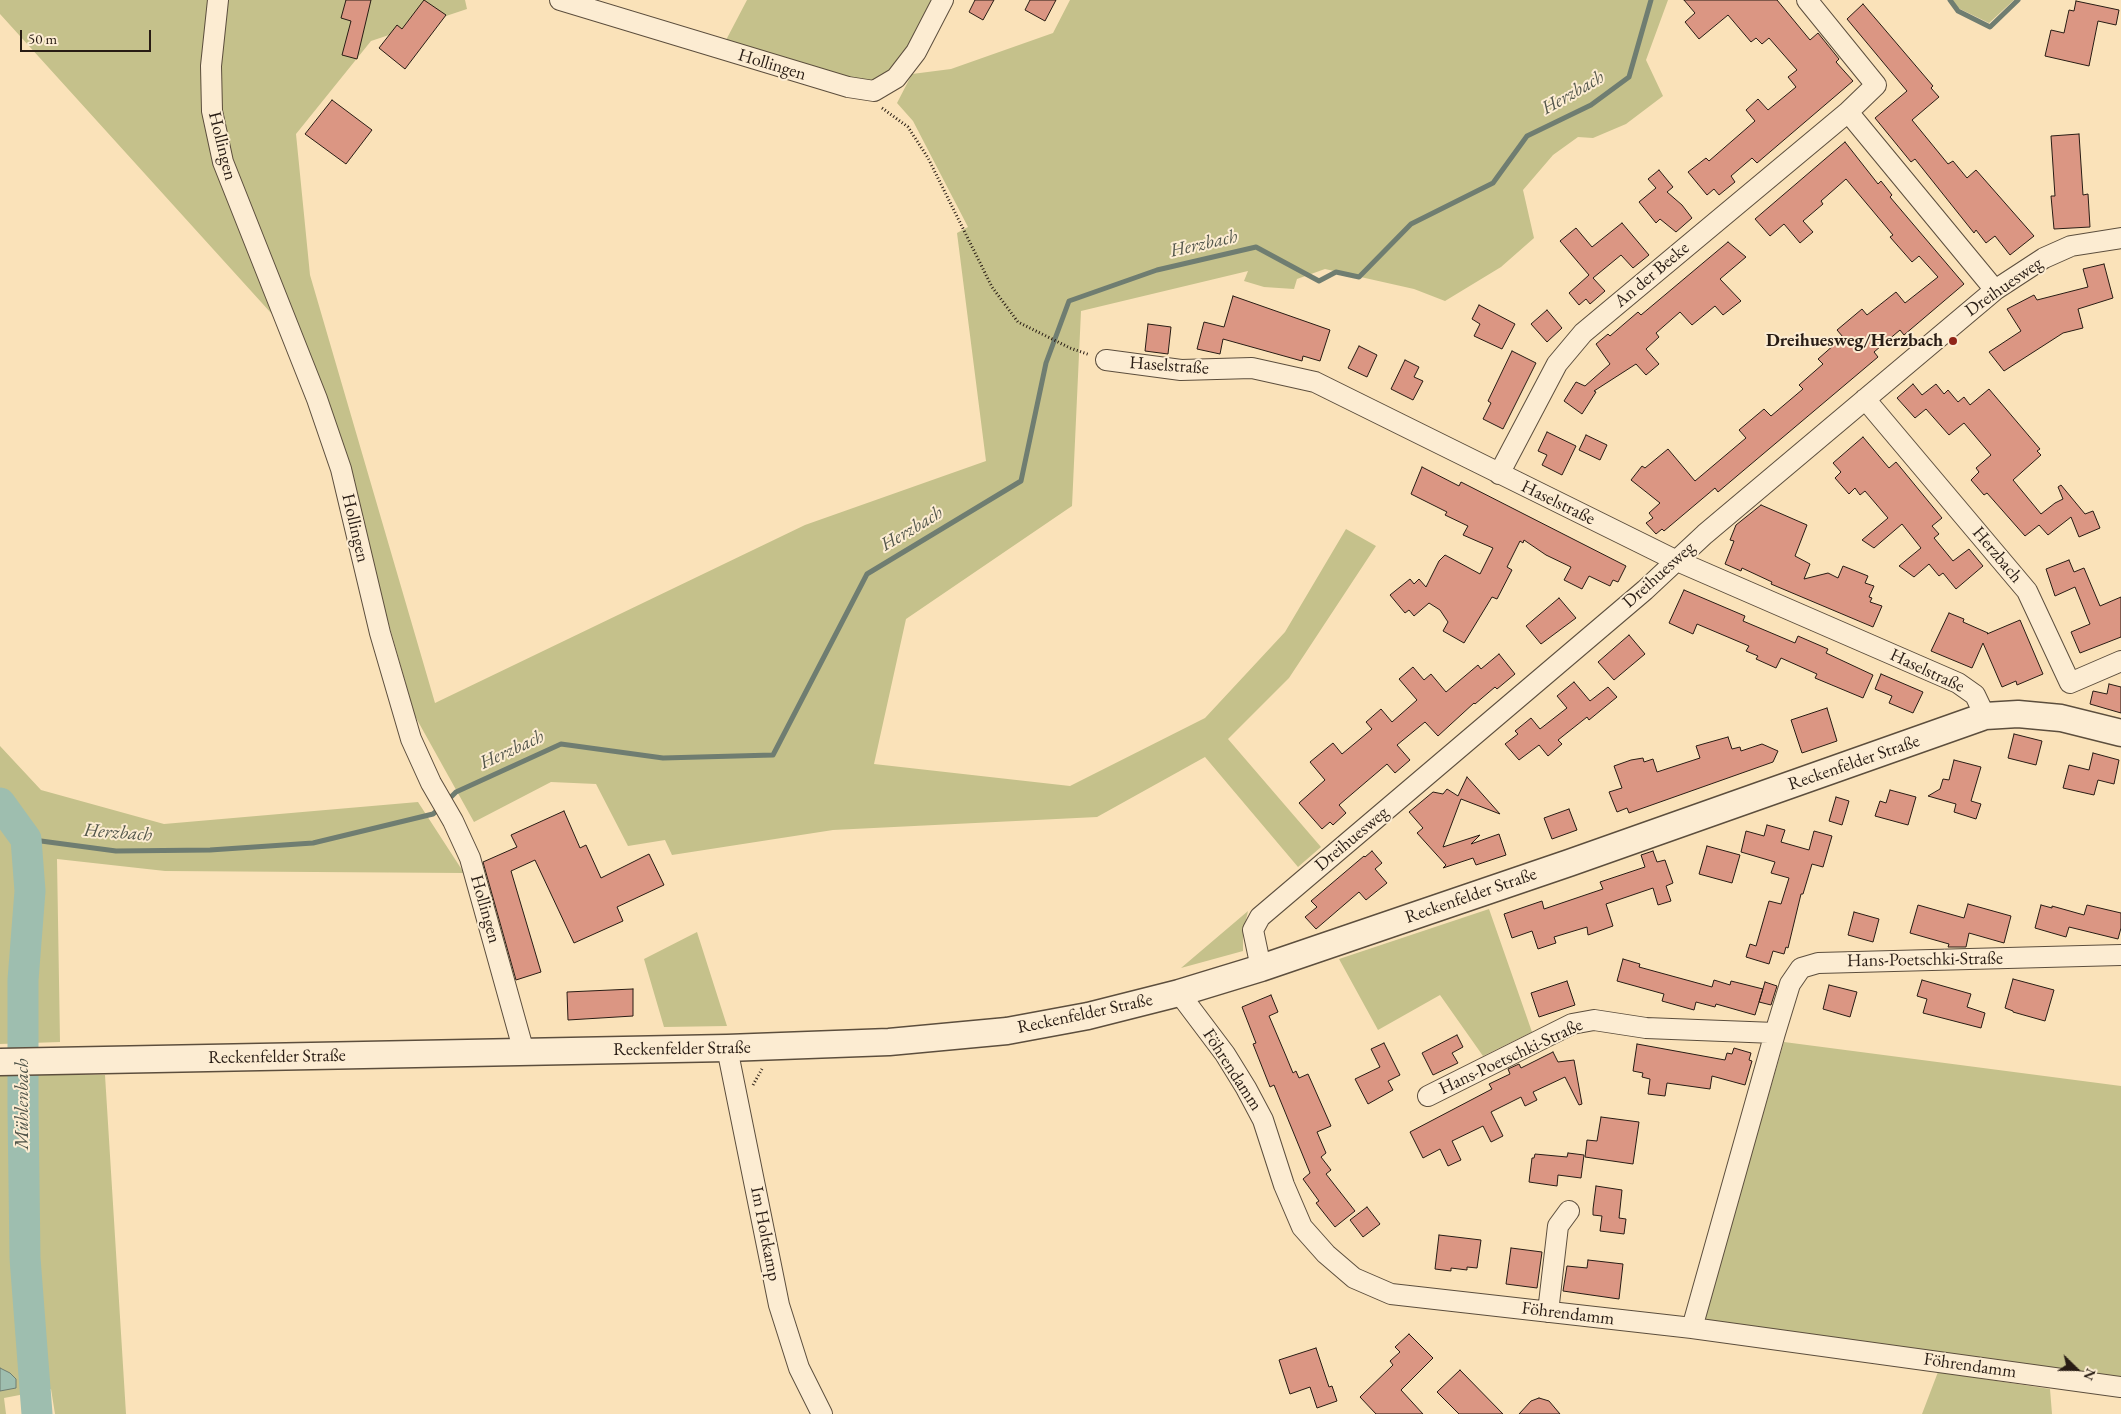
<!DOCTYPE html>
<html>
<head>
<meta charset="utf-8">
<style>
  body { margin:0 }
  #map { position:relative; width:2121px; height:1414px; overflow:hidden; background:#fae2b9; font-family:"EB Garamond",serif }
  canvas { display:block }
  .north { position:absolute; left:2051px; top:1344px; width:50px; height:50px; -webkit-text-stroke:4px #fcecd2; paint-order:stroke; rotate:112deg; font-size:14px; font-weight:700; line-height:20px; text-align:center; color:#281c14 }
  .north::after { content:''; display:block; margin:auto; width:18px; height:22px; background:#281c14; clip-path:polygon(50% 0,100% 100%,50% 72%,0 100%) }
  .scale { position:absolute; left:20px; top:30px; width:131px; height:22px; box-sizing:border-box; border:2px solid #281c14; border-top:0; padding-left:6px; font-size:15px; line-height:18px; white-space:nowrap; color:#281c14; -webkit-text-stroke:4px #fcecd2; paint-order:stroke }
</style>
</head>
<body>
<div id="map">
<canvas width="2121" height="1414"></canvas>
<div class="north">N</div>
<div class="scale">50 m</div>
</div>
<script>
const ctx = document.querySelector('canvas').getContext('2d');
ctx.lineJoin = 'round';
function fillPath(path, color) {
  ctx.fillStyle = color;
  ctx.fill(path, 'evenodd');
}
function shape(rows) {
  const path = new Path2D();
  for (const r of rows) {
    path.moveTo(r[0], r[1]);
    for (let i = 2; i < r.length; i += 2) path.lineTo(r[i], r[i + 1]);
  }
  return path;
}
function trace(path, color, width, dash) {
  ctx.strokeStyle = color;
  ctx.lineWidth = width;
  ctx.lineCap = dash ? 'butt' : 'round';
  ctx.setLineDash(dash || []);
  ctx.stroke(path);
}
function write(font, color, halo, rows, align = 'center') {
  ctx.font = font + ' "EB Garamond",serif';
  ctx.lineWidth = 4;
  ctx.setLineDash([]);
  ctx.textBaseline = 'middle';
  ctx.strokeStyle = halo;
  ctx.fillStyle = color;
  for (const [text, x, y, turn = 0] of rows) {
    ctx.save();
    ctx.translate(x, y);
    ctx.rotate((+turn || 0) * Math.PI / 180);
    ctx.textAlign = isNaN(turn) ? turn : align;
    if (halo) ctx.strokeText(text, 0, 0);
    ctx.fillText(text, 0, 0);
    ctx.restore();
  }
}
const green = shape([
  [0,0,465,0,467,9,371,41,296,134,310,275,435,703,805,525,986,461,957,233,968,227,913,121,897,103,912,74,951,69,1053,33,1070,0,1668,0,1646,60,1663,96,1626,124,1593,138,1578,137,1553,155,1523,190,1534,238,1501,267,1445,301,1414,289,1325,269,1297,279,1294,289,1264,287,1244,281,1248,271,1081,311,1072,506,906,619,874,764,1070,786,1205,718,1285,632,1346,529,1376,546,1289,678,1228,739,1321,847,1298,867,1205,757,1097,817,833,830,672,855,665,840,628,846,596,784,551,782,474,822,415,716,346,473,300,345,0,14],
  [747,0,932,0,907,48,891,71,873,81,844,78,725,42],
  [1952,0,2014,0,1989,23,1958,8],
  [0,746,41,790,164,824,418,802,464,873,165,871,57,859,60,1042,0,1044],
  [1489,909,1532,1032,1483,1056,1440,995,1378,1030,1339,959],
  [1248,911,1243,932,1243,951,1181,968],
  [697,932,727,1026,664,1027,644,959],
  [1784,1042,2121,1086,2121,1377,1702,1323],
  [0,1074,105,1075,126,1414,55,1414,51,1389,4,1398,6,1414,0,1414],
  [1938,1372,2050,1389,2052,1414,1922,1414]
]);
const water = shape([
  [0,1368,10,1373,16,1379,16,1388,0,1391,0,1368]
]);
const stream = shape([
  [1950,0,1958,11,1990,27,2018,0],
  [446,802,456,792,561,744,663,758,773,755,867,574,1021,481,1046,363,1069,301,1157,270,1256,247,1319,281,1336,272,1359,277,1411,224,1493,183,1527,136,1591,105,1629,77,1651,0],
  [26,839,116,851,210,850,313,843,433,814,440,808]
]);
const river = shape([
  [0,803,26,839,30,891,23,980,23,1108,25,1258,37,1414]
]);
const building = shape([
  [346,0,371,0,357,59,342,55,351,21,341,18,346,0],
  [424,0,446,15,405,69,379,48,397,25,402,29,424,0],
  [975,0,994,0,983,20,969,12,975,0],
  [1030,0,1056,0,1045,21,1025,10,1030,0],
  [1684,0,1777,0,1810,40,1818,33,1839,59,1836,62,1853,81,1757,163,1752,158,1731,176,1735,182,1719,195,1714,189,1707,195,1688,172,1706,158,1709,161,1755,121,1746,110,1758,99,1768,110,1796,87,1788,77,1797,70,1769,38,1762,44,1756,38,1751,42,1728,15,1699,39,1685,22,1695,13,1684,0],
  [2076,1,2119,10,2116,25,2098,21,2089,66,2045,56,2051,30,2064,33,2069,10,2074,11,2076,1],
  [1863,4,1933,86,1931,88,1939,97,1912,120,1948,164,1953,161,1967,178,1976,170,2034,236,2010,255,1995,236,1986,243,1976,230,1974,233,1915,159,1911,162,1875,118,1907,91,1847,19,1863,4],
  [332,100,372,130,346,164,305,134,332,100],
  [2079,134,2083,195,2088,194,2090,227,2054,229,2051,196,2055,196,2051,136,2079,134],
  [1845,142,1878,184,1881,181,1892,195,1890,197,1964,284,1904,335,1900,330,1874,352,1878,357,1718,492,1715,488,1664,531,1662,529,1656,534,1646,523,1653,518,1649,513,1660,503,1631,480,1642,466,1645,468,1668,449,1695,481,1746,438,1739,430,1764,409,1771,416,1803,389,1799,385,1823,364,1818,359,1843,337,1837,330,1862,309,1867,315,1896,292,1905,303,1938,277,1919,256,1912,262,1890,237,1893,235,1846,179,1821,201,1823,204,1803,221,1813,232,1800,243,1784,224,1770,236,1755,219,1845,142],
  [1659,170,1673,187,1667,192,1682,205,1692,218,1676,232,1660,219,1656,223,1639,202,1656,188,1648,179,1659,170],
  [1622,223,1649,255,1633,268,1621,255,1593,278,1605,291,1590,304,1586,299,1579,305,1569,293,1589,275,1560,241,1576,228,1592,247,1622,223],
  [1728,242,1746,257,1720,279,1741,301,1723,315,1715,306,1692,325,1680,312,1656,333,1659,337,1646,349,1659,364,1646,375,1636,364,1594,391,1596,392,1582,414,1564,401,1576,382,1585,386,1610,364,1596,344,1608,334,1610,336,1638,312,1641,315,1728,242],
  [2104,264,2113,298,2078,309,2083,328,2063,333,2004,371,1989,352,2021,331,2007,309,2034,295,2037,300,2088,287,2083,269,2104,264],
  [1233,296,1330,330,1320,361,1303,356,1302,361,1223,339,1220,354,1197,349,1204,322,1224,327,1233,296],
  [1479,305,1515,324,1502,349,1474,336,1480,324,1472,319,1479,305],
  [1547,310,1562,328,1547,342,1531,324,1547,310],
  [1148,324,1171,327,1168,354,1145,351,1148,324],
  [1359,346,1377,355,1367,377,1348,368,1359,346],
  [1512,351,1536,363,1503,429,1483,419,1491,403,1488,401,1512,351],
  [1405,360,1419,367,1414,377,1423,381,1413,400,1391,389,1405,360],
  [1913,384,1922,395,1936,384,1944,394,1948,390,1958,402,1964,397,1970,405,1989,389,2040,449,2037,451,2041,455,2013,480,2041,514,2055,503,2063,499,2058,487,2061,485,2085,514,2093,511,2100,528,2079,537,2071,517,2048,535,2039,525,2025,536,1987,493,1984,495,1971,480,1979,472,1976,468,1991,455,1964,423,1949,435,1926,409,1915,418,1897,398,1913,384],
  [1547,432,1576,446,1562,475,1542,465,1547,455,1538,451,1547,432],
  [1586,435,1607,445,1600,460,1579,450,1586,435],
  [1863,437,1889,468,1896,462,1942,518,1932,526,1939,534,1934,538,1953,561,1969,549,1983,566,1956,589,1943,573,1939,576,1929,564,1914,577,1899,566,1921,548,1902,524,1874,548,1862,540,1888,518,1865,491,1860,495,1855,488,1849,494,1835,478,1841,472,1833,463,1863,437],
  [1422,467,1459,486,1461,482,1626,566,1618,582,1613,580,1610,586,1589,576,1582,589,1564,580,1571,567,1546,555,1524,540,1523,543,1520,541,1507,567,1512,570,1497,599,1492,597,1464,643,1443,631,1448,622,1440,610,1429,603,1414,616,1409,610,1405,613,1390,595,1410,579,1414,584,1419,579,1426,587,1439,561,1445,555,1480,574,1493,548,1463,535,1468,526,1445,515,1447,512,1411,494,1422,467],
  [1761,505,1807,525,1795,556,1810,564,1804,579,1828,573,1838,578,1843,566,1868,576,1865,583,1874,586,1869,597,1872,598,1870,602,1882,606,1873,627,1771,584,1772,582,1742,568,1741,571,1725,564,1734,541,1730,540,1736,525,1761,505],
  [2069,560,2074,572,2084,568,2100,606,2121,597,2121,637,2080,653,2071,632,2090,624,2075,587,2055,596,2046,569,2069,560],
  [1684,590,1745,616,1743,621,1795,643,1798,636,1828,649,1826,653,1873,675,1863,698,1815,678,1817,674,1781,658,1776,668,1756,659,1758,656,1746,651,1749,646,1697,624,1693,634,1669,623,1684,590],
  [1559,598,1576,618,1541,644,1526,626,1559,598],
  [1949,613,1964,619,1963,622,1988,633,1987,634,2020,620,2043,674,2017,685,2016,681,2002,687,1983,643,1972,668,1931,651,1949,613],
  [1629,635,1645,654,1614,680,1598,662,1629,635],
  [1499,654,1515,674,1497,689,1495,687,1475,704,1474,703,1438,736,1425,722,1397,745,1410,760,1395,773,1387,764,1339,805,1346,813,1333,825,1330,822,1322,829,1299,803,1325,780,1310,762,1333,743,1342,754,1372,729,1366,722,1381,709,1392,722,1417,700,1399,679,1413,667,1424,680,1431,674,1446,692,1478,665,1481,669,1499,654],
  [1881,674,1923,692,1913,713,1889,703,1892,696,1875,689,1881,674],
  [1574,682,1590,701,1608,687,1617,697,1589,720,1587,717,1558,740,1562,744,1548,756,1539,745,1519,760,1505,744,1518,734,1515,731,1531,718,1540,729,1567,708,1557,696,1574,682],
  [2109,684,2121,687,2121,713,2090,704,2093,691,2107,694,2109,684],
  [1827,708,1837,741,1802,753,1791,720,1827,708],
  [2014,734,2042,741,2036,765,2008,758,2014,734],
  [1728,737,1732,749,1740,747,1741,751,1762,744,1778,751,1773,762,1629,813,1627,808,1617,812,1609,792,1622,788,1614,766,1631,760,1643,758,1644,762,1653,759,1657,772,1700,758,1696,746,1728,737],
  [2093,753,2119,760,2114,784,2098,780,2094,795,2063,788,2069,765,2089,770,2093,753],
  [1954,760,1981,767,1971,801,1981,804,1976,819,1954,812,1956,804,1928,796,1940,789,1943,779,1949,780,1954,760],
  [1467,777,1500,814,1461,799,1443,847,1480,835,1471,844,1499,834,1506,855,1476,865,1473,858,1443,868,1446,865,1417,833,1423,828,1409,812,1433,792,1443,794,1447,789,1458,796,1467,777],
  [1890,790,1916,797,1908,825,1875,816,1880,801,1886,803,1890,790],
  [1836,797,1849,801,1842,825,1829,821,1836,797],
  [1569,809,1577,830,1552,839,1544,818,1569,809],
  [564,811,580,848,586,845,601,878,649,854,664,885,617,907,623,921,574,943,535,860,511,871,541,972,516,980,483,862,517,847,511,835,564,811],
  [1767,825,1785,830,1781,842,1809,850,1814,831,1832,836,1823,867,1812,864,1803,894,1801,894,1788,948,1786,947,1784,954,1773,951,1769,964,1746,957,1750,944,1756,946,1769,901,1781,904,1789,878,1771,873,1775,862,1741,852,1746,831,1764,836,1767,825],
  [1707,846,1740,855,1732,883,1699,874,1707,846],
  [1372,851,1382,863,1375,869,1387,883,1366,900,1359,892,1316,929,1305,917,1317,907,1311,901,1364,856,1365,857,1372,851],
  [1653,851,1657,862,1665,860,1673,883,1666,886,1671,901,1658,905,1653,888,1606,904,1613,926,1588,935,1587,927,1554,937,1556,943,1538,949,1532,931,1512,938,1504,914,1542,901,1544,909,1603,889,1600,882,1645,867,1641,855,1653,851],
  [1968,904,2011,916,2004,943,1969,933,1966,947,1948,947,1949,944,1910,933,1918,905,1964,918,1968,904],
  [2041,905,2052,908,2052,906,2084,915,2087,905,2121,913,2121,928,2118,939,2069,927,2066,937,2035,928,2041,905],
  [1854,912,1879,919,1873,942,1848,935,1854,912],
  [1623,959,1640,964,1639,967,1712,987,1714,980,1730,985,1731,981,1763,989,1755,1015,1716,1004,1715,1007,1696,1002,1694,1010,1662,1001,1664,994,1617,981,1623,959],
  [2013,979,2054,990,2045,1021,2013,1012,2013,1011,2005,1008,2013,979],
  [1922,980,1971,994,1967,1007,1985,1013,1981,1028,1923,1013,1927,999,1917,996,1922,980],
  [1567,981,1575,1005,1539,1017,1531,993,1567,981],
  [1765,982,1777,986,1771,1005,1759,1002,1765,982],
  [1829,985,1857,992,1850,1017,1823,1009,1829,985],
  [633,989,633,1016,568,1020,567,992,633,989],
  [1271,995,1278,1012,1269,1016,1286,1056,1293,1073,1296,1071,1299,1078,1308,1074,1331,1126,1317,1132,1326,1153,1321,1157,1331,1170,1326,1174,1355,1211,1335,1227,1316,1203,1319,1201,1303,1179,1310,1173,1274,1085,1270,1087,1253,1044,1256,1043,1242,1007,1271,995],
  [1457,1035,1463,1047,1452,1053,1458,1063,1433,1075,1422,1053,1457,1035],
  [1384,1043,1400,1075,1388,1081,1393,1090,1368,1104,1355,1079,1380,1067,1371,1049,1384,1043],
  [1637,1044,1725,1060,1727,1053,1732,1054,1734,1048,1751,1053,1749,1060,1752,1061,1745,1085,1712,1076,1710,1089,1667,1083,1665,1096,1648,1094,1650,1079,1642,1077,1643,1073,1633,1071,1637,1044],
  [1553,1052,1558,1062,1574,1060,1582,1104,1579,1105,1565,1077,1533,1092,1537,1100,1525,1106,1521,1097,1491,1112,1503,1136,1491,1142,1483,1126,1452,1141,1461,1160,1448,1166,1440,1149,1423,1158,1410,1132,1492,1089,1489,1084,1510,1074,1508,1069,1519,1064,1521,1068,1553,1052],
  [1601,1117,1639,1122,1633,1164,1585,1157,1587,1140,1597,1141,1601,1117],
  [1568,1153,1584,1155,1581,1178,1558,1175,1557,1186,1529,1182,1532,1158,1534,1158,1535,1154,1567,1157,1568,1153],
  [1596,1186,1622,1190,1619,1218,1626,1219,1624,1234,1600,1231,1602,1216,1593,1215,1593,1209,1596,1186],
  [1367,1207,1380,1224,1363,1237,1350,1220,1367,1207],
  [1439,1235,1481,1240,1477,1268,1467,1267,1467,1270,1451,1268,1451,1271,1435,1269,1439,1235],
  [1511,1248,1542,1252,1537,1288,1506,1284,1511,1248],
  [1588,1260,1623,1264,1619,1299,1563,1291,1567,1266,1587,1268,1588,1260],
  [1409,1334,1433,1358,1401,1390,1423,1414,1376,1414,1360,1397,1393,1365,1390,1361,1400,1352,1395,1347,1409,1334],
  [1316,1348,1329,1387,1332,1386,1337,1401,1317,1408,1310,1387,1290,1394,1279,1360,1316,1348],
  [1460,1370,1503,1414,1459,1414,1437,1392,1460,1370],
  [1539,1398,1549,1401,1560,1414,1519,1414,1531,1401,1539,1398]
]);
const path = shape([
  [882,108,908,127,928,158,992,287,1018,322,1070,348,1090,355],
  [753,1085,762,1069]
]);
const minor = shape([
  [218,0,211,66,212,111,223,162,317,399,341,469,380,633,411,739,431,783,453,821,470,858,524,1052],
  [560,0,848,87,874,91,896,78,916,52,943,0],
  [1848,112,1995,290],
  [1106,360,1181,370,1252,368,1315,382,1675,560,1958,683,1975,695,1985,716],
  [1865,399,2027,591,2070,683,2121,661],
  [1499,474,1557,364,1583,333,1848,112,1876,85,1807,0],
  [1261,968,1253,930,1260,917,1645,590,1705,534,1995,290,2044,258,2071,246,2121,238],
  [1179,993,1225,1054,1246,1088,1263,1120,1284,1185,1302,1227,1326,1254,1354,1278,1391,1294,1692,1328,2121,1387],
  [727,1048,779,1305,799,1368,822,1414],
  [1428,1096,1572,1024,1594,1020,1646,1028,1775,1033],
  [1548,1312,1558,1226,1569,1211],
  [1692,1328,1775,1033,1790,984,1801,968,1818,963,2121,955]
]);
const tertiary = shape([
  [0,1062,727,1048,889,1042,1007,1031,1088,1016,1179,993,1261,968,1569,863,1985,716,2018,714,2061,718,2121,733]
]);
const markers = [
  [1953,341,5,"#8f2418"]
];
const streetNames = [
  ["Hollingen",772,65,17],
  ["Hollingen",222,146,76],
  ["An der Beeke",1652,275,-40],
  ["Dreihuesweg",2004,287,-35],
  ["Haselstraße",1169,366,4],
  ["Haselstraße",1558,503,26],
  ["Hollingen",355,528,77],
  ["Herzbach",1997,555,50],
  ["Dreihuesweg",1659,575,-42],
  ["Haselstraße",1927,671,25],
  ["Reckenfelder Straße",1854,763,-19],
  ["Dreihuesweg",1352,839,-40],
  ["Reckenfelder Straße",1471,896,-19],
  ["Hollingen",485,909,74],
  ["Hans-Poetschki-Straße",1925,960,-1],
  ["Reckenfelder Straße",1085,1014,-12],
  ["Reckenfelder Straße",682,1049,-1],
  ["Reckenfelder Straße",277,1057,-1],
  ["Hans-Poetschki-Straße",1511,1057,-25],
  ["Föhrendamm",1232,1070,57],
  ["Im Holtkamp",765,1234,79],
  ["Föhrendamm",1568,1314,7],
  ["Föhrendamm",1970,1366,8]
];
const poiNames = [
  ["Dreihuesweg/Herzbach",1943,341]
];
const waterNames = [
  ["Herzbach",1573,93,-30],
  ["Herzbach",1204,244,-13],
  ["Herzbach",912,529,-31],
  ["Herzbach",512,750,-25],
  ["Herzbach",118,833,4],
  ["Mühlenbach",23,1104,-90]
];
fillPath(green, '#c5c18b');
fillPath(water, '#9ebeaf');
trace(water, '#6f7d71', 1);
trace(stream, '#6f7d71', 5);
trace(river, '#9ebeaf', 31);
fillPath(building, '#db9683');
trace(building, '#281c14', 1);
trace(minor, '#5c4e3d', 22);
trace(tertiary, '#5c4e3d', 29);
trace(path, '#281c14', 3, [1, 2.5]);
trace(minor, '#fcecd2', 20);
trace(tertiary, '#fcecd2', 26);
for (const [x, y, r, color] of markers) {
  const dot = new Path2D();
  dot.arc(x, y, r, 0, 2 * Math.PI);
  ctx.fillStyle = color;
  ctx.fill(dot);
  trace(dot, '#fcecd2', 2);
}
write('18px', '#281c14', '#fcecd2', streetNames);
write('bold 18px', '#281c14', '#fcecd2', poiNames, 'right');
write('italic 19px', '#51554a', '#fcecd2', waterNames);
</script>
</body>
</html>
